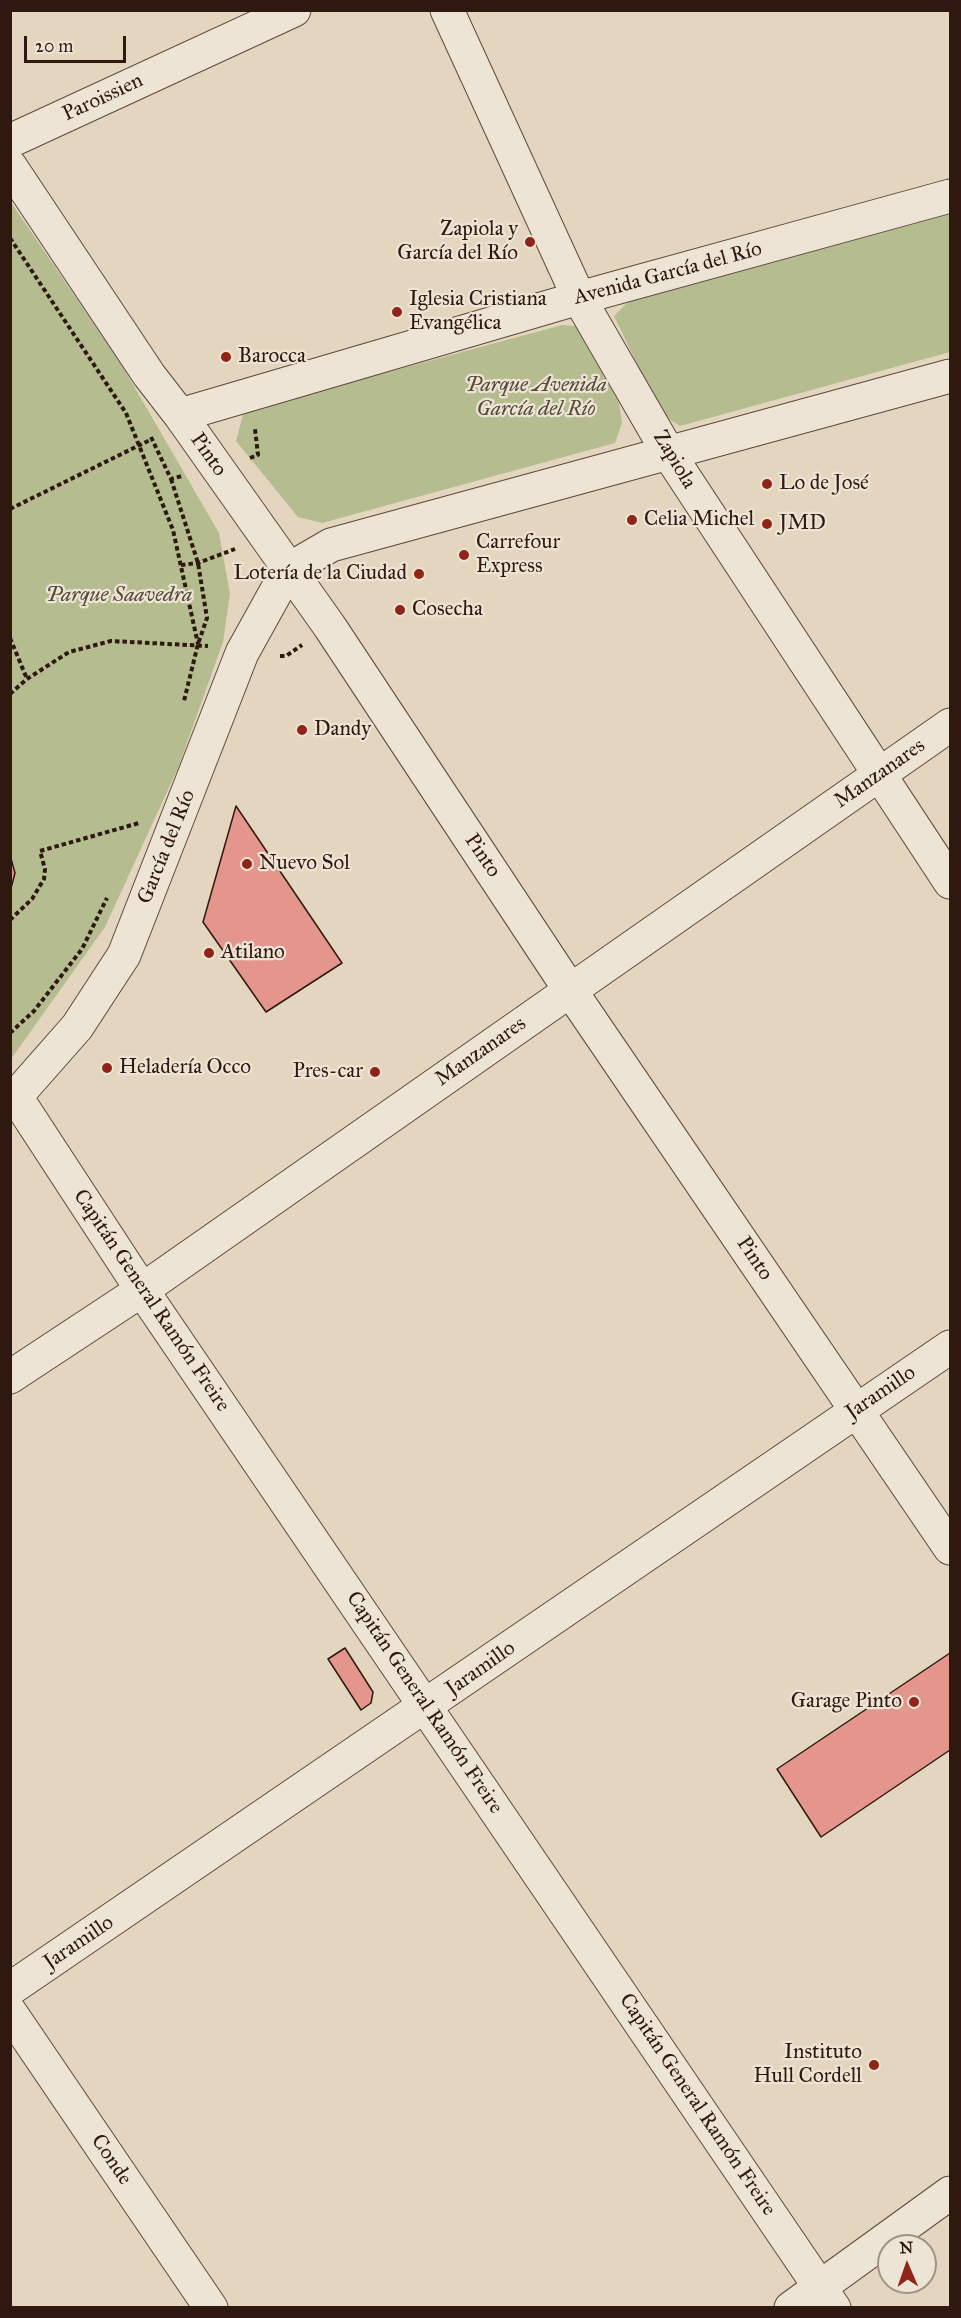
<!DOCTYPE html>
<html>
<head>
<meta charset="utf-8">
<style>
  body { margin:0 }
  #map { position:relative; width:961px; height:2318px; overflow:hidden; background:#e4d6be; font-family:"IM FELL Great Primer",serif }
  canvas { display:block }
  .frame { position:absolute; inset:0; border:12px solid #2e1810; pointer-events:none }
  .north { position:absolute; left:877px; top:2234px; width:60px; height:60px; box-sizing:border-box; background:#ede4d5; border:2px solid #a19286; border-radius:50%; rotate:358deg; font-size:16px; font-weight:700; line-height:24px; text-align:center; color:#2e1810 }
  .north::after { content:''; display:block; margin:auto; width:21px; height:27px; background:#8f2418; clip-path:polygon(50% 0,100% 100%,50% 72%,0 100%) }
  .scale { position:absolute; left:24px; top:36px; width:102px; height:27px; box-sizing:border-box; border:3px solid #2e1810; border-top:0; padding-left:8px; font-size:18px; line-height:21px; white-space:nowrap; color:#2e1810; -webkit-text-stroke:4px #ede4d5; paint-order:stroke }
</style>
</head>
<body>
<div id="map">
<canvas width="961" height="2318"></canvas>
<div class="frame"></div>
<div class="north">N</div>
<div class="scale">20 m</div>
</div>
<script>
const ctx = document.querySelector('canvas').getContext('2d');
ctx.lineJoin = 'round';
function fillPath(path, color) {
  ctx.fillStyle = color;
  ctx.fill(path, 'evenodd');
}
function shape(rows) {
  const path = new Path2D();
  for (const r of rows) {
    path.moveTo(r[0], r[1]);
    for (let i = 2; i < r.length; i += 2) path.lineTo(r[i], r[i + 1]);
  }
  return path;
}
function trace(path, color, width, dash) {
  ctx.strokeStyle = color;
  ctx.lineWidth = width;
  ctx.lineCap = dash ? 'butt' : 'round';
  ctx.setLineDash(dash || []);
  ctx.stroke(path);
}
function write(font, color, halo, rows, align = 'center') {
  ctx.font = font + ' "IM FELL Great Primer",serif';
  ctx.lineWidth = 4.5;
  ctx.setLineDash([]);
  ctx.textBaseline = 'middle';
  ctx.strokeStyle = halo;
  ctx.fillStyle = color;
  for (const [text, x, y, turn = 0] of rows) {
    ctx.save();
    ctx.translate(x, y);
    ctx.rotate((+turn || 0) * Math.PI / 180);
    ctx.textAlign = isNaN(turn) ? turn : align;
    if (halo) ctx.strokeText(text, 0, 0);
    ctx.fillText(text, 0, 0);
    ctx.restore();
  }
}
const green = shape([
  [10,201,120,362,219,533,230,594,223,642,178,768,105,927,11,1059],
  [950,213,950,352,680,426,661,414,614,316,628,302],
  [562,325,575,326,619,403,622,423,615,443,322,523,298,517,236,441,244,411]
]);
const building = shape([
  [236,806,342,963,266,1012,203,922,236,806],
  [10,855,15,873,10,892,10,855],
  [345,1648,373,1692,371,1703,361,1710,328,1659,345,1648],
  [950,1653,950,1750,821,1837,777,1769,950,1653]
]);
const path = shape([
  [10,238,126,413,173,530,198,644],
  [151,437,171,479,182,476],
  [250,458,258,455,255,429],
  [171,479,198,563,207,618,198,644,184,701],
  [10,509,152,439],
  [181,565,198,563,235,549],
  [10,638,27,679],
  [280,656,286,656,302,645],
  [10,694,27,679,69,652,111,641,208,646],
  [10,920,32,899,44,879,45,869,40,851,139,823],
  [10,1033,34,1011,82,949,107,898]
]);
const minor = shape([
  [447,10,579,298,669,454,950,882],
  [10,141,294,10],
  [10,166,149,375,180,415,330,627,570,990,950,1548],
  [180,415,579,298,950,196],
  [288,570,331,545,950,376],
  [16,1097,142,1290,834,2308],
  [10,1103,77,1027,124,955,242,653,288,570],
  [10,1377,142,1290,950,725],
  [10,1989,950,1347],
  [10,2012,211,2308],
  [791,2308,950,2193]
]);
const markers = [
  [530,242,6,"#8f2418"],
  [397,312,6,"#8f2418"],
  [226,357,6,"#8f2418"],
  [767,484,6,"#8f2418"],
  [632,520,6,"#8f2418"],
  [767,524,6,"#8f2418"],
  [464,555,6,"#8f2418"],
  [419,574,6,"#8f2418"],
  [400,610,6,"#8f2418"],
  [302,730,6,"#8f2418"],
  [247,864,6,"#8f2418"],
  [209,953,6,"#8f2418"],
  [107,1068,6,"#8f2418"],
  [375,1072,6,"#8f2418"],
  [914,1702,6,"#8f2418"],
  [874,2065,6,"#8f2418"]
];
const streetNames = [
  ["Paroissien",103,98,-25],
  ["Avenida García del Río",668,274,-15],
  ["Pinto",208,455,55],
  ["Zapiola",674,460,59],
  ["Manzanares",880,774,-35],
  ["García del Río",167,847,-68],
  ["Pinto",482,856,56],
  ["Manzanares",481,1052,-35],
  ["Pinto",754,1259,56],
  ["Capitán General Ramón Freire",151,1301,56],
  ["Jaramillo",881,1393,-34],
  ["Jaramillo",481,1669,-35],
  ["Capitán General Ramón Freire",424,1703,56],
  ["Jaramillo",79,1943,-34],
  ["Capitán General Ramón Freire",697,2105,56],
  ["Conde",111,2160,56]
];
const poiNames = [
  ["Zapiola y",518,230,"right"],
  ["García del Río",518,254,"right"],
  ["Iglesia Cristiana",409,300],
  ["Evangélica",409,324],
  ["Barocca",238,357],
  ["Lo de José",779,484],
  ["Celia Michel",644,520],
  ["JMD",779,524],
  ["Carrefour",476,543],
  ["Express",476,567],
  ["Lotería de la Ciudad",407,574,"right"],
  ["Cosecha",412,610],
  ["Dandy",314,730],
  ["Nuevo Sol",259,864],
  ["Atilano",221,953],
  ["Heladería Occo",119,1068],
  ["Pres-car",363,1072,"right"],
  ["Garage Pinto",902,1702,"right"],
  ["Instituto",862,2053,"right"],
  ["Hull Cordell",862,2077,"right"]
];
const parkNames = [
  ["Parque Avenida",536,386],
  ["García del Río",536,410],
  ["Parque Saavedra",119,596]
];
fillPath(green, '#b5bd90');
fillPath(building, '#e4968d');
trace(building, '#2e1810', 1.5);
trace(minor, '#5c483c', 35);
trace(path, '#2e1810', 4, [4.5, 3]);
trace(minor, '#ede4d5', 33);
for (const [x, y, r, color] of markers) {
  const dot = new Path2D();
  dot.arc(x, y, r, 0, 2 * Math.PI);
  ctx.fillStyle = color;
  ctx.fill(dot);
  trace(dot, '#ede4d5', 2);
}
write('21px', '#2e1810', '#ede4d5', streetNames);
write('21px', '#2e1810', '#ede4d5', poiNames, 'left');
write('italic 21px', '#564a36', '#ede4d5', parkNames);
</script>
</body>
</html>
